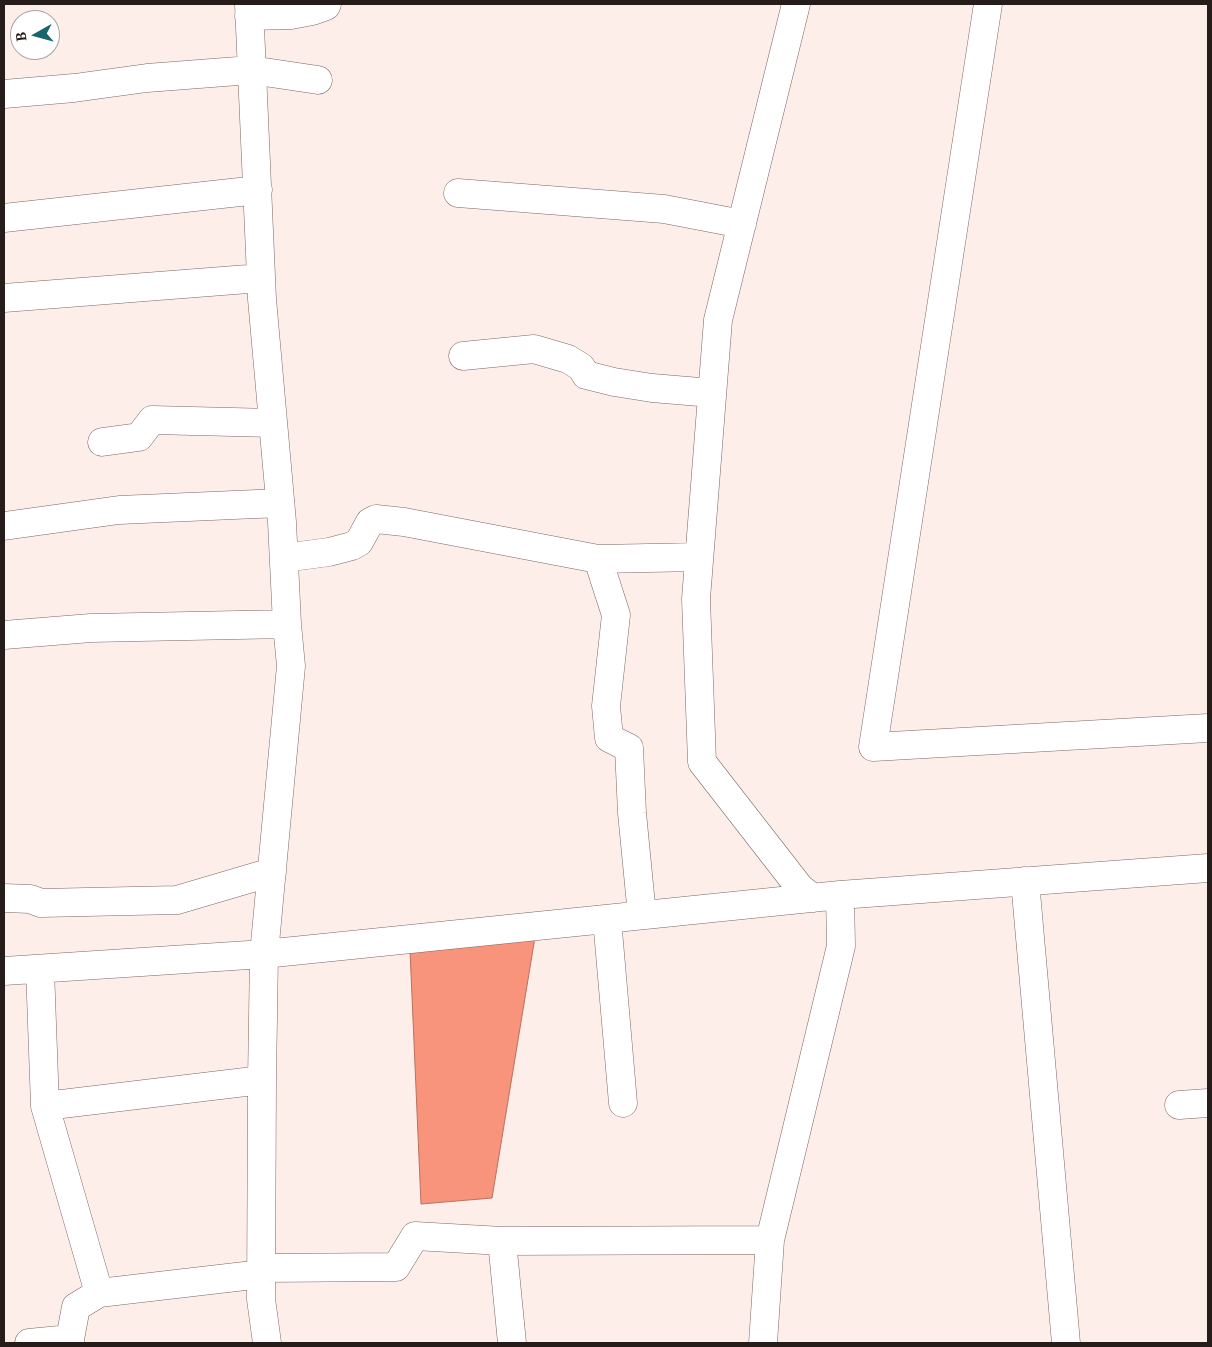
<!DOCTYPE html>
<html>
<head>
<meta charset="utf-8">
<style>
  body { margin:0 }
  #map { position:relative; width:1212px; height:1347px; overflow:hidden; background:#feeeea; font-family:"PT Serif",serif }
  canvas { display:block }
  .frame { position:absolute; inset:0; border:5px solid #261d1b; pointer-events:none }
  .north { position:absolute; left:10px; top:10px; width:50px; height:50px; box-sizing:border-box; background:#fff; border:1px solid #a8a5a4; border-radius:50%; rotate:263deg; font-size:14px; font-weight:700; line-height:20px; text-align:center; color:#261d1b }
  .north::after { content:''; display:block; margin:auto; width:18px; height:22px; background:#18666b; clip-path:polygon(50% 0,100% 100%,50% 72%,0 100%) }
</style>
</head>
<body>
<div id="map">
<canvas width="1212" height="1347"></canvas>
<div class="frame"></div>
<div class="north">B</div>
</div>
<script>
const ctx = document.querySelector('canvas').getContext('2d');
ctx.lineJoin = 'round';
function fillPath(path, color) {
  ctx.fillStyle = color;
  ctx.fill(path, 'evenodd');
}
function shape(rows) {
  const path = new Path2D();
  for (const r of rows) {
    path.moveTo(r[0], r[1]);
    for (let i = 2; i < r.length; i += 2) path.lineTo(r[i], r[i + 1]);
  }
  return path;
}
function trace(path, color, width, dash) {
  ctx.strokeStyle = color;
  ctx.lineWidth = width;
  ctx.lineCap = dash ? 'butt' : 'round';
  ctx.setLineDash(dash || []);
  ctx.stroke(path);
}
const water = shape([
  [535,937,492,1198,421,1204,410,950,535,937]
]);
const minor = shape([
  [249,4,262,299,282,522,287,624,291,666,264,954,262,1080,261,1299,267,1343],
  [796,4,718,320,696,599,702,762,800,888,813,898],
  [988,4,873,747,1208,728],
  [249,16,291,15,312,11,326,6,327,4],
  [4,94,74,88,147,78,251,70,318,80],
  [458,193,664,209,742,224],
  [4,218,258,190],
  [4,298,261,278],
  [463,356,534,349,568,359,581,367,586,375,614,382,652,388,712,393],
  [102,442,139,437,152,420,273,423],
  [4,526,119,510,280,503],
  [284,558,329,552,352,546,359,542,370,522,376,519,404,522,598,559,616,615,606,706,609,738,629,748,632,813,642,915],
  [598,559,699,557],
  [4,635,91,628,287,624],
  [1025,881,1066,1343],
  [4,898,30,899,41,903,177,900,272,872],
  [607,919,623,1103],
  [40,969,45,1106,99,1293],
  [4,971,264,954,840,895,1208,868],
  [1179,1105,1208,1103],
  [45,1106,262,1080],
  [502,1241,512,1343],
  [263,1268,396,1267,415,1236,502,1241,770,1240],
  [70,1339,76,1307,99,1293,262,1274],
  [29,1343,70,1339,70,1343],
  [763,1343,770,1240,841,946,840,895]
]);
fillPath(water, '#f8937c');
trace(water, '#b9705f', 1);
trace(minor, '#7d6762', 29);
trace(minor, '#fff', 28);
</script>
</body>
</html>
